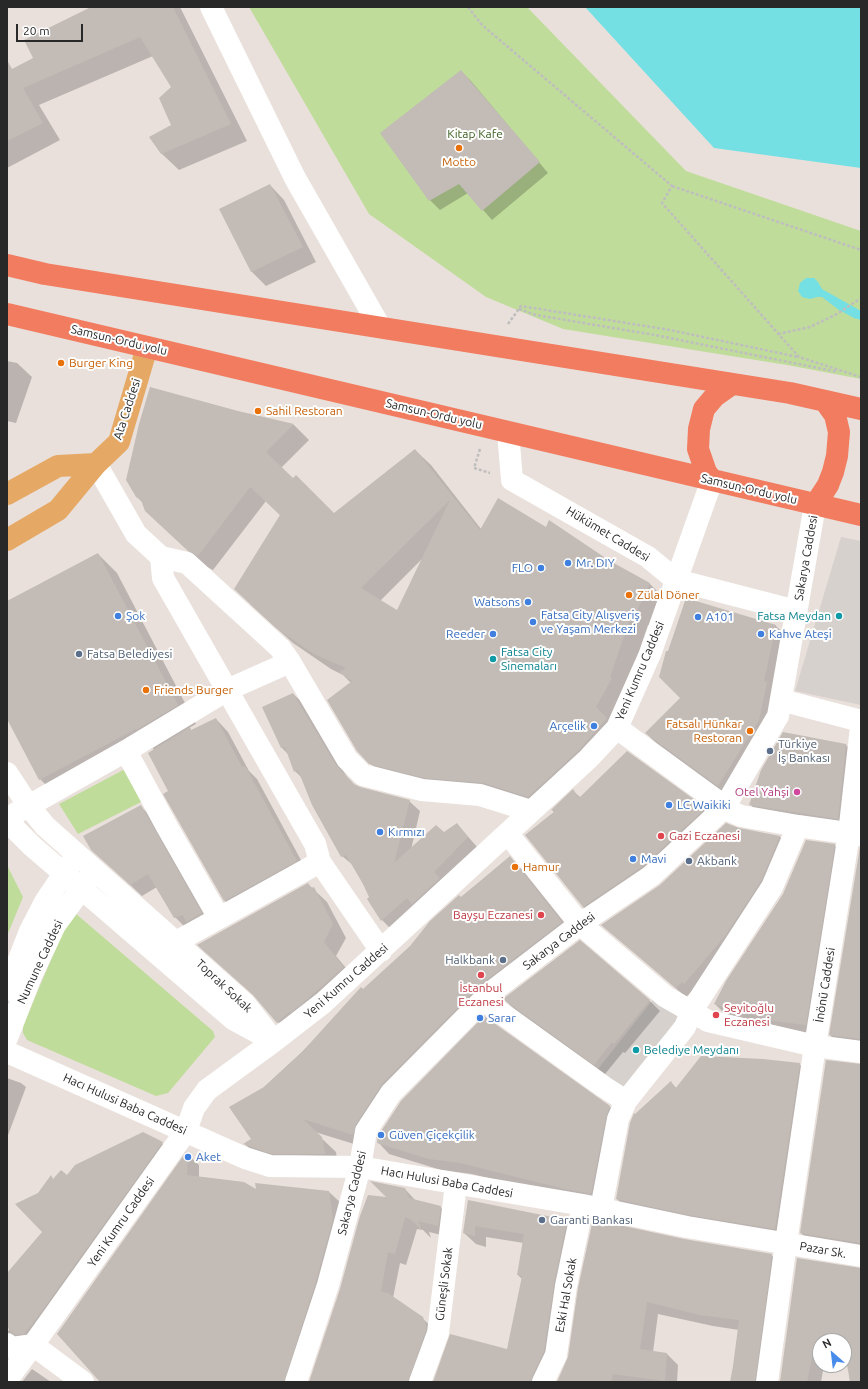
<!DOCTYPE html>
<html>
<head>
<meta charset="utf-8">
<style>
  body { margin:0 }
  #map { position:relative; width:868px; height:1389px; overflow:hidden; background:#e9e0db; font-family:Ubuntu,sans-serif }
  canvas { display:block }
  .frame { position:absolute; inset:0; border:8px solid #282828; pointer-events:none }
  .north { position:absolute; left:812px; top:1333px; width:40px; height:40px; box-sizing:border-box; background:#fff; border:1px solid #a9a9a9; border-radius:50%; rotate:332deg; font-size:11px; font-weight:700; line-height:16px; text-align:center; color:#282828 }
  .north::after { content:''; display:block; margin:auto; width:14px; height:18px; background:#478beb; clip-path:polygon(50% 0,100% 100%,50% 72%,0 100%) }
  .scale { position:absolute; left:16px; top:24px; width:67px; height:18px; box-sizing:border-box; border:2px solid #282828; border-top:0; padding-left:5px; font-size:12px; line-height:14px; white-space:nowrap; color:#282828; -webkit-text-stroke:3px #fff; paint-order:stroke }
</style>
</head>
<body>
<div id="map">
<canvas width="868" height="1389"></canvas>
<div class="frame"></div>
<div class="north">N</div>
<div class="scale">20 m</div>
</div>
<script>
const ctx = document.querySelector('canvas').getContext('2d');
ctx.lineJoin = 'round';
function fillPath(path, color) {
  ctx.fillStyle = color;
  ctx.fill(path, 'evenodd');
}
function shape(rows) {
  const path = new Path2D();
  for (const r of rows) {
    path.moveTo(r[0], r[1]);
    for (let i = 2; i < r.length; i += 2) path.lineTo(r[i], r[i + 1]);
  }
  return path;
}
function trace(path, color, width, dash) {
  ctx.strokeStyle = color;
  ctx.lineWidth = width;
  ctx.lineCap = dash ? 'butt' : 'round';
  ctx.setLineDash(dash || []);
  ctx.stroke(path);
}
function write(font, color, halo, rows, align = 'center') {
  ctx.font = font + ' Ubuntu,sans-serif';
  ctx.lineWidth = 4;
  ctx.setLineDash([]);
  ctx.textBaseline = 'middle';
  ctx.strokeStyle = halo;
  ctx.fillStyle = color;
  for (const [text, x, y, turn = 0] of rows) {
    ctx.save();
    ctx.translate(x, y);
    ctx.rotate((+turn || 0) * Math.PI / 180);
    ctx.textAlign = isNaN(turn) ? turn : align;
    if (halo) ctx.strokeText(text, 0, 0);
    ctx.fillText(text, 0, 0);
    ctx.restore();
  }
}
const green = shape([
  [249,7,527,7,686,171,861,231,861,379,787,365,563,329,486,297,369,214],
  [127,768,145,800,78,834,59,804],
  [7,865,23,897,7,936],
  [75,913,213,1031,215,1037,168,1093,156,1096,27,1040,23,1033,23,1026,66,924]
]);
const plaza = shape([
  [841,537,861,541,861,705,795,691],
  [655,997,683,1011,626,1093,594,1074]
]);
const water = shape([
  [585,7,861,7,861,168,714,148],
  [806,278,814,278,818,282,822,289,861,311,861,320,854,318,839,310,822,297,817,297,810,299,802,297,798,291,800,283]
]);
const shadow = shape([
  [93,7,180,7,247,141,179,170,161,153,172,126,172,87,153,56,39,105,60,140,7,168,7,73,34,59],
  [461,71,471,81,548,173,492,220,468,193,440,210,430,200],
  [270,185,284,200,316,262,266,286,251,271],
  [7,361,17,363,32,377,16,423,7,421],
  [238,412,294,425,309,440,281,468,334,514,415,450,431,465,481,529,546,528,650,584,665,599,652,627,648,625,625,693,611,723,544,812,386,779,358,751,351,683,343,675,331,669,293,643,250,604,281,516,266,501,213,570,205,566,146,511,143,503,137,497],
  [424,557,398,612,380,601],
  [98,554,117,573,196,724,189,728,192,731,216,719,228,732,249,771,257,779,308,873,237,913,225,901,169,792,153,748,59,798,40,779,7,717,7,602],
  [687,599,776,626,787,637,778,694,730,797,657,744,646,733,681,698,668,653],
  [293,694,304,704,347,777,354,785,360,788,409,801,420,811,411,850,444,834,457,824,478,848,392,930,382,920,354,866,342,856,302,778,295,771,288,754,282,748,264,707],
  [783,733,846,745,860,760,852,833,764,819,750,804],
  [573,791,580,797,705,809,715,819,594,917,583,907,555,813,552,810],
  [141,807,153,818,213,925,187,929,175,917,157,887,142,896,92,849],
  [738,829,780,837,789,846,692,991,686,997,602,925,660,886],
  [834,845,845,855,816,1035,725,1014,715,1004],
  [861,854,861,1049,842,1047,830,1035],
  [510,858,524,872,575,936,495,998,396,1098,367,1148,315,1132,336,1152,338,1168,258,1157,245,1144,252,1139,264,1087,302,1052,363,990,410,947,460,898],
  [308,884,327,902,346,938,336,956,356,980,291,1035,278,1022],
  [580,941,650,1001,660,1011,625,1053,623,1052,605,1074,514,1009,504,999],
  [799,1064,813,1077,788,1242,630,1212,617,1199,671,1082,677,1089],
  [861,1065,861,1253,813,1245,801,1233],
  [7,1078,21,1083,26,1087,7,1138],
  [610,1107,621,1118,603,1205,578,1201,472,1174,441,1170,389,1154,378,1142],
  [162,1143,174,1155,47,1331,17,1343,7,1333,10,1328,7,1325,7,1275,44,1232,38,1193,54,1180],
  [187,1154,199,1165,199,1178,258,1192,329,1192,341,1203,298,1382,103,1382],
  [405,1189,416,1201,440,1207,452,1219,450,1237,429,1232,431,1238,423,1230,417,1229,406,1265,400,1263,393,1298,422,1318,435,1330,422,1382,310,1382,388,1198],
  [468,1202,567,1221,578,1232,546,1382,434,1382,508,1350,523,1280,518,1275,524,1243,486,1237,486,1247,476,1244,464,1233],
  [684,1240,771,1255,783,1266,767,1382,731,1382,739,1330,713,1326,658,1314,653,1352,667,1354,678,1365,677,1382,558,1382],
  [861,1269,861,1382,850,1382,848,1364,844,1363,844,1341,820,1341,820,1365,824,1365,821,1382,781,1382],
  [32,1369,51,1382,22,1382]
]);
const building = shape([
  [91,7,173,7,231,124,161,154,149,137,171,125,159,98,171,87,140,37,23,88,43,123,7,141,7,60,12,69,33,58,24,40],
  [461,70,540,162,482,211,459,184,429,201,380,133],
  [270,184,303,247,251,272,219,209],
  [150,387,238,411,294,424,266,452,293,478,296,475,334,513,415,449,480,530,498,498,546,527,549,520,610,561,650,583,636,613,633,610,610,677,612,678,596,707,607,718,579,750,528,797,484,783,424,778,369,764,357,751,327,700,352,681,339,672,346,668,314,654,276,628,234,589,280,515,250,487,198,556,188,551,145,511,141,500,136,497,126,480,139,424],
  [450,500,397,610,361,588],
  [98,553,178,705,136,730,136,729,39,780,7,719,7,601],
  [686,598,776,625,764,681,767,682,759,720,718,786,645,733,680,698,659,677,666,651,668,651],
  [293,693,336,765,354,784,360,787,410,800,394,863,436,825,444,832,457,823,468,837,434,872,440,878,412,904,407,898,381,921,367,899,369,897,363,884,346,855,341,857,312,805,298,770,294,772,285,747,281,748,262,707],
  [216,718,242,767,245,766,297,861,224,901,163,794,168,791,148,753,190,727,191,730],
  [783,732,846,744,838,819,749,805,761,770],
  [627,751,706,808,643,866,583,907,525,835,555,811,551,810,573,789,579,798],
  [141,805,202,913,186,922,183,915,174,918,148,874,130,885,91,850,83,836],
  [726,823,739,828,780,836,761,881,725,936,684,984,682,982,676,988,601,925,660,885],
  [806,840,835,844,806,1025,774,1021,714,1004,726,981,783,894],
  [860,847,861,847,861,1039,829,1035],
  [510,856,562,922,481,984,382,1084,356,1124,353,1135,303,1119,322,1137,325,1154,272,1154,243,1144,251,1139,229,1107,264,1087,302,1052,361,987,363,989,410,946,430,921,459,895,461,897],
  [308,883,311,888,314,887,333,924,324,942,344,967,304,1002,290,1013,289,1012,277,1023,253,995,197,945],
  [580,940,650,1000,614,1044,612,1042,594,1065,503,999],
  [484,1016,610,1106,606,1117,591,1194,565,1189,460,1163,429,1159,377,1143,378,1136,401,1101],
  [701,1056,763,1059,800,1063,775,1229,689,1215,616,1199,630,1123,634,1113,635,1114,671,1081,675,1089],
  [826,1060,861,1064,861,1243,800,1233],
  [143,1132,163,1142,36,1319,24,1334,16,1335,13,1333,7,1327,7,1273,42,1232,15,1204,38,1193,51,1175,53,1179,61,1170,67,1175,75,1165],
  [186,1152,188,1153,187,1175,244,1182,256,1189,255,1183,329,1191,333,1219,316,1281,284,1382,100,1382,57,1334],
  [370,1181,405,1188,409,1198,441,1206,438,1226,418,1221,422,1230,410,1219,405,1217,395,1254,388,1252,381,1292,388,1293,423,1317,426,1325,426,1330,408,1382,309,1382,340,1289,360,1216,368,1195,386,1197],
  [468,1200,567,1220,554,1284,544,1351,532,1377,531,1382,433,1382,450,1334,507,1349,522,1276,517,1275,524,1234,475,1226,475,1236,463,1233],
  [605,1222,684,1239,772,1254,755,1382,730,1382,733,1366,739,1320,700,1315,647,1302,640,1349,667,1353,665,1381,613,1374,611,1382,557,1382,568,1357,578,1288,592,1224,604,1227],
  [797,1258,861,1268,861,1382,850,1382,845,1353,844,1353,844,1341,820,1341,820,1349,814,1348,807,1382,780,1382]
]);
const path = shape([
  [468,7,482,25,672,186,662,203,799,357,861,377],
  [672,186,861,250],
  [519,309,536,315,655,335,838,372],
  [508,324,521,306,670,330,798,357],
  [778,334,810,327,837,314,861,298],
  [480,449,474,468,490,473]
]);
const minor = shape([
  [211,7,295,178,380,327],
  [508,432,512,480,648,557,676,580,796,611],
  [96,464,136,534,161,557,187,563,280,648,290,662,347,759,363,775,422,790,480,795,531,811],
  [161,557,163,578,315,844,320,862,381,951],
  [781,700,861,721],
  [617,728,732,812,741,816,798,826,861,835],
  [126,751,166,825,219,918],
  [7,773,28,805,45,826,245,1004,274,1041],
  [16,813,131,748,227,690,290,662],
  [7,817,16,830,32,846,233,1019,268,1038],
  [508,834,580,924,666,997,708,1021,815,1046,861,1052],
  [176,942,320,862],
  [7,990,30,931,45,902,72,862],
  [483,1000,604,1087,626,1101,685,1027,691,1012,772,887,798,826],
  [7,1038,31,976,55,925,90,877],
  [7,1052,245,1158,270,1166,360,1167,583,1205,687,1227,861,1256],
  [601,1209,618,1119,626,1101],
  [7,1344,12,1348,33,1345,83,1382],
  [7,1380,33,1345,186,1131,194,1108,207,1090,274,1041,323,1003,588,759,617,728,650,654,712,480],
  [296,1382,328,1285,360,1167,366,1131,391,1093,490,993,580,924,651,876,724,808,778,716,815,505],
  [420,1382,438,1333,456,1184],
  [543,1382,556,1355,566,1286,583,1205],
  [767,1382,786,1243,815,1046,849,834,861,727]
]);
const major = shape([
  [7,494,58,466,96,464],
  [7,540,58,510,96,464,119,442,147,347]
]);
const highway = shape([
  [7,265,45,274,790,393,861,409],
  [7,314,861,515],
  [712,480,706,472,698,449,699,429,704,409,715,396,732,384],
  [815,505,828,485,833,472,837,456,839,432,835,415,825,401]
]);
const markers = [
  [459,148,4,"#e8710a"],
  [61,363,4,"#e8710a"],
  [258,411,4,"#e8710a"],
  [568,563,4,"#3f7fe0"],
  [541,568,4,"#3f7fe0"],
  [629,595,4,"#e8710a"],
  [528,602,4,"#3f7fe0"],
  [118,616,4,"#3f7fe0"],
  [839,616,4,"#0f9aa8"],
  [698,617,4,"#3f7fe0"],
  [533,622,4,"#3f7fe0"],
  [493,634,4,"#3f7fe0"],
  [761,634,4,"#3f7fe0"],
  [79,654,4,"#5c6f8a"],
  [493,659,4,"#0f9aa8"],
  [146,690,4,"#e8710a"],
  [594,726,4,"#3f7fe0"],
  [750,731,4,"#e8710a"],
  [770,751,4,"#5c6f8a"],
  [797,792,4,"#d1479c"],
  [669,805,4,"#3f7fe0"],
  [380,832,4,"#3f7fe0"],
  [661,836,4,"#e0444e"],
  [633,859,4,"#3f7fe0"],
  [689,861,4,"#5c6f8a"],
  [515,867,4,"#e8710a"],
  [541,915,4,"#e0444e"],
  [503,960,4,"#5c6f8a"],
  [481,975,4,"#e0444e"],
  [716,1015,4,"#e0444e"],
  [480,1018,4,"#3f7fe0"],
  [636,1050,4,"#0f9aa8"],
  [381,1135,4,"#3f7fe0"],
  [188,1157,4,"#3f7fe0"],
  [542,1220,4,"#5c6f8a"]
];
const parkNames = [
  ["Kitap Kafe",475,134]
];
const foodNames = [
  ["Motto",459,162,"center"],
  ["Burger King",69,363],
  ["Sahil Restoran",266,411],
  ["Zülal Döner",637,595],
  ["Friends Burger",154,690],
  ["Fatsalı Hünkar",742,724,"right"],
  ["Restoran",742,738,"right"],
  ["Hamur",523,867]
];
const streetNames = [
  ["Samsun-Ordu yolu",119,340,13],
  ["Ata Caddesi",127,409,-72],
  ["Samsun-Ordu yolu",434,414,13],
  ["Samsun-Ordu yolu",749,489,13],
  ["Hükümet Caddesi",608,534,31],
  ["Sakarya Caddesi",806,558,-80],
  ["Yeni Kumru Caddesi",640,671,-67],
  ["Sakarya Caddesi",559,941,-37],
  ["Numune Caddesi",40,962,-65],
  ["Yeni Kumru Caddesi",346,981,-41],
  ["İnönü Caddesi",825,985,-81],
  ["Toprak Sokak",224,986,43],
  ["Hacı Hulusi Baba Caddesi",125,1104,24],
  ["Hacı Hulusi Baba Caddesi",447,1182,10],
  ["Sakarya Caddesi",352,1193,-76],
  ["Yeni Kumru Caddesi",121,1222,-55],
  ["Pazar Sk.",823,1250,10],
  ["Güneşli Sokak",444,1284,-83],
  ["Eski Hal Sokak",566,1295,-80]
];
const shopNames = [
  ["Mr. DIY",576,563],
  ["FLO",533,568,"right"],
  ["Watsons",520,602,"right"],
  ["Fatsa City Alışveriş",541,615],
  ["ve Yaşam Merkezi",541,629],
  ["Şok",126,616],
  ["A101",706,617],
  ["Reeder",485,634,"right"],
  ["Kahve Ateşi",769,634],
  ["Arçelik",586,726,"right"],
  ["LC Waikiki",677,805],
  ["Kırmızı",388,832],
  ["Mavi",641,859],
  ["Sarar",488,1018],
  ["Güven Çiçekçilik",389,1135],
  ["Aket",196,1157]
];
const cultureNames = [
  ["Fatsa Meydan",831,616,"right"],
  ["Fatsa City",501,652],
  ["Sinemaları",501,666],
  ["Belediye Meydanı",644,1050]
];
const serviceNames = [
  ["Fatsa Belediyesi",87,654],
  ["Türkiye",778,744],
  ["İş Bankası",778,758],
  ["Akbank",697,861],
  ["Halkbank",495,960,"right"],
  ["Garanti Bankası",550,1220]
];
const hotelNames = [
  ["Otel Yahşi",789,792]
];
const healthNames = [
  ["Gazi Eczanesi",669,836],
  ["Bayşu Eczanesi",533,915,"right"],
  ["İstanbul",481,988,"center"],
  ["Eczanesi",481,1002,"center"],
  ["Seyitoğlu",724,1008],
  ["Eczanesi",724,1022]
];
fillPath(green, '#c0dc9b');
fillPath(plaza, '#d6d1cd');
fillPath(water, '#75e0e4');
fillPath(shadow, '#0003');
fillPath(building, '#c2bbb6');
trace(path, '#bebebe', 2.5, [3, 2]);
trace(minor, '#fff', 22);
trace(major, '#e5a965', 22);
trace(highway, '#f17c5f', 22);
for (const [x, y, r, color] of markers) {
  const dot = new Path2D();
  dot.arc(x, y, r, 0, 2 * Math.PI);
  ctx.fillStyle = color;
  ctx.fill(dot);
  trace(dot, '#fff', 1.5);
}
write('12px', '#3b5e1f', '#fff', parkNames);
write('12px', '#c56008', '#fff', foodNames, 'left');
write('12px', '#282828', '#fff', streetNames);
write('12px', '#366cbe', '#fff', shopNames, 'left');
write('12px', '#0d838f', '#fff', cultureNames, 'left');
write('12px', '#4e5e75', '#fff', serviceNames, 'left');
write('12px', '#b23c85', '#fff', hotelNames, 'right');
write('12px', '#be3a42', '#fff', healthNames, 'left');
</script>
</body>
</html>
